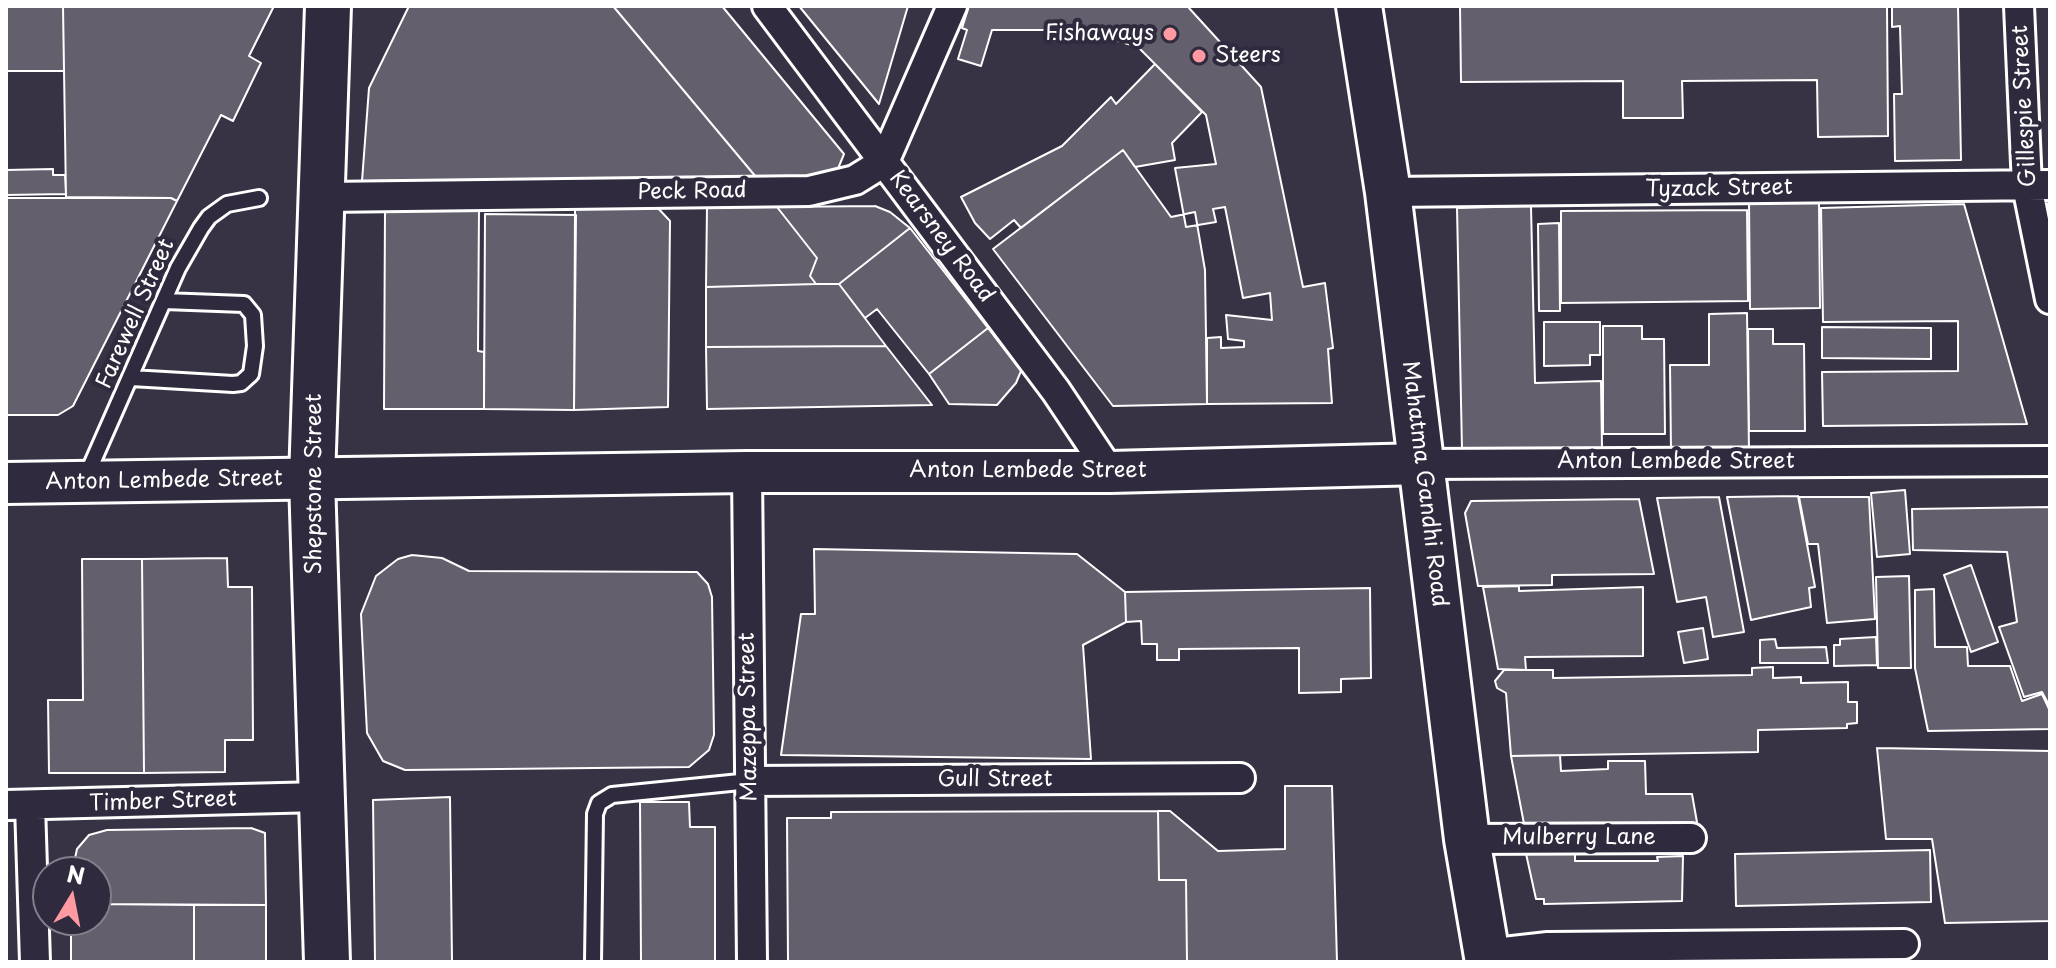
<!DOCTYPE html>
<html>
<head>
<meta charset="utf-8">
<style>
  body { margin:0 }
  #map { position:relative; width:2056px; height:968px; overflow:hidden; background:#373345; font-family:"Playpen Sans",sans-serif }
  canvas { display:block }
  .frame { position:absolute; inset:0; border:8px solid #fff; pointer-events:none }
  .north { position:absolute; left:32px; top:856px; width:80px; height:80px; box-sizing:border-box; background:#2f2a3d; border:2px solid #827f8b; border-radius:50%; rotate:10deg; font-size:22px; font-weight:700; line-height:32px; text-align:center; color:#fff }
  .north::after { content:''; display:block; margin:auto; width:28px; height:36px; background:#ff9aa2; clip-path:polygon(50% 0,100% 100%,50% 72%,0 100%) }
</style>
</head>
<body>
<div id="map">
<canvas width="2056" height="968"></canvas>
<div class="frame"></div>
<div class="north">N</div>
</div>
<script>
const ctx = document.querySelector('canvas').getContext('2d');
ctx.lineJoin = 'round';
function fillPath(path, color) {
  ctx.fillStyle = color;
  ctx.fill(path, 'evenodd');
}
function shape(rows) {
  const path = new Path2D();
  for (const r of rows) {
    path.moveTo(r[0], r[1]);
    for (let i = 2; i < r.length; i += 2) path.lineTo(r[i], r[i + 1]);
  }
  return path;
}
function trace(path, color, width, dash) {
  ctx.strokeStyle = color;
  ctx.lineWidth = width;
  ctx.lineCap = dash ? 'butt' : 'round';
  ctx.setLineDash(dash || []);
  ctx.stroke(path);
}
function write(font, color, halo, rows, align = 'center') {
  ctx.font = font + ' "Playpen Sans",sans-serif';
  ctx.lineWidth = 8;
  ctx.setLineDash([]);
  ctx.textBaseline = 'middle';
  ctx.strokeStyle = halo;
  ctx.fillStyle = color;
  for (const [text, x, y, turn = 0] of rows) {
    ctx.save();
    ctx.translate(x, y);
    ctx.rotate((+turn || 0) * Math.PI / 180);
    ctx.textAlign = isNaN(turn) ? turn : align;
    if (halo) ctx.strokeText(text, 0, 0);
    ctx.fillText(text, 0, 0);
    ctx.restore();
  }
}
const building = shape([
  [6,6,63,6,64,71,6,71,6,6],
  [63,6,274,6,249,56,261,63,233,121,221,115,177,201,171,198,66,197,63,6],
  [409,6,613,6,756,177,362,181,369,88,409,6],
  [613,6,722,6,844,154,835,176,756,177,613,6],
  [799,6,908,6,879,104,799,6],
  [969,6,1191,6,1189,8,1261,87,1303,287,1325,283,1333,348,1328,349,1332,403,1207,404,1207,338,1221,337,1221,348,1244,347,1244,341,1228,339,1226,315,1272,320,1270,293,1243,298,1225,207,1213,209,1216,222,1186,227,1175,168,1216,164,1206,115,1138,47,1077,29,1060,29,1061,39,1049,39,1048,30,992,30,981,66,958,59,967,30,962,28,969,6],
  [1460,6,1887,6,1888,136,1818,137,1817,80,1682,81,1683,118,1623,118,1623,81,1461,82,1460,6],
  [1892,6,1958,6,1961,160,1895,161,1894,94,1902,94,1900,26,1892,27,1892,6],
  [1155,64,1202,112,1172,143,1175,160,1135,167,1123,150,1021,228,1014,220,990,239,975,223,961,197,1062,146,1111,97,1116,104,1155,64],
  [1123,150,1171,217,1195,212,1205,270,1207,404,1113,406,993,249,1123,150],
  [53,169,53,175,65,175,66,194,6,195,6,170,53,169],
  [6,198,171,198,177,201,73,406,58,415,6,415,6,198],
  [1749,202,1819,202,1820,308,1750,309,1749,202],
  [1964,204,2027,424,1823,426,1822,372,1958,371,1958,321,1823,322,1821,208,1964,204],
  [656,206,670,221,668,407,574,410,575,208,656,206],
  [707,206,777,207,817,258,810,276,816,284,706,287,707,206],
  [875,206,890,212,910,228,839,284,816,284,810,276,817,258,777,207,875,206],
  [1531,206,1535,383,1601,381,1602,448,1462,450,1457,208,1531,206],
  [385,208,479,208,478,351,484,352,484,409,384,409,385,208],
  [1747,210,1748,301,1561,303,1561,211,1747,210],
  [485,214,576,215,574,410,484,409,485,214],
  [1559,223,1560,311,1539,311,1538,224,1559,223],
  [910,228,988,328,929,374,877,309,865,318,839,284,910,228],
  [816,284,839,284,886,346,706,347,706,287,816,284],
  [1747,313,1749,450,1671,451,1670,365,1709,365,1709,314,1747,313],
  [1544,322,1600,322,1600,355,1590,355,1590,365,1544,366,1544,322],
  [1603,326,1642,326,1642,339,1664,339,1665,434,1603,434,1603,326],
  [1822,327,1931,328,1931,359,1822,358,1822,327],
  [988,328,1021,371,1016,383,997,405,949,404,929,374,988,328],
  [1748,329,1773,329,1773,344,1804,344,1805,431,1749,431,1748,329],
  [886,346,932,405,707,409,706,347,886,346],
  [1905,490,1910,554,1877,557,1871,493,1905,490],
  [1798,496,1815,587,1809,588,1811,607,1751,620,1727,497,1798,496],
  [1719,497,1744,632,1713,637,1706,597,1677,602,1657,498,1719,497],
  [1799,497,1869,497,1875,619,1827,623,1818,544,1808,544,1799,497],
  [1639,499,1654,574,1552,575,1552,585,1478,586,1465,513,1471,501,1639,499],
  [2050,507,2050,707,2042,692,2024,697,1999,627,2017,622,2007,552,1913,550,1912,509,2050,507],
  [814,549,1077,554,1125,592,1126,622,1083,645,1091,759,781,755,801,614,815,614,814,549],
  [412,555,442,558,469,571,697,572,708,584,712,597,714,735,709,750,689,767,405,770,383,761,367,733,361,614,376,576,398,559,412,555],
  [227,558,228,587,252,587,253,740,225,740,225,772,144,773,142,559,227,558],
  [82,559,142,559,144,773,49,773,48,700,83,700,82,559],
  [1971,565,1998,642,1971,652,1944,575,1971,565],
  [1909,576,1911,668,1878,668,1876,577,1909,576],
  [1519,586,1519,591,1643,587,1643,656,1525,657,1526,670,1498,669,1483,587,1519,586],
  [1370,588,1371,678,1341,679,1341,692,1299,693,1299,648,1179,649,1179,660,1157,660,1157,644,1142,644,1141,621,1126,622,1125,592,1370,588],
  [1934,589,1935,647,1967,647,1968,666,2010,666,2022,701,2042,694,2050,711,2050,729,1928,731,1915,668,1915,590,1934,589],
  [1703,628,1708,659,1684,663,1678,632,1703,628],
  [1876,637,1877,665,1834,666,1834,645,1840,645,1840,639,1876,637],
  [1775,639,1777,648,1826,647,1828,663,1760,663,1760,640,1775,639],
  [1773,667,1773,678,1801,677,1801,683,1848,682,1848,702,1857,702,1857,723,1847,724,1847,728,1758,730,1758,752,1511,756,1506,693,1497,688,1495,681,1504,670,1553,670,1553,678,1752,675,1752,668,1773,667],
  [1877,748,2050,751,2050,921,1945,923,1932,839,1886,839,1877,748],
  [1560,755,1561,771,1608,769,1608,761,1645,761,1646,794,1692,794,1698,828,1525,829,1511,756,1560,755],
  [1285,786,1332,786,1337,962,1187,962,1186,880,1159,880,1158,811,1170,811,1218,851,1285,849,1285,786],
  [450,797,452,962,375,962,373,800,450,797],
  [640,802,689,802,690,827,715,827,715,962,641,962,640,802],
  [1158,811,1159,880,1186,880,1187,962,788,962,787,818,831,818,831,812,1158,811],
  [251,828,265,833,266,905,96,904,96,872,72,872,77,849,89,835,107,830,251,828],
  [1523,840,1575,840,1575,861,1658,861,1657,857,1683,856,1682,901,1544,904,1544,899,1536,899,1523,840],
  [1930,850,1931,902,1736,906,1735,854,1930,850],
  [96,904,194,905,194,962,71,962,71,920,96,920,96,904],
  [194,905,266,905,266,962,194,962,194,905]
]);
const lane = shape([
  [131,378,233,384,241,383,251,374,255,346,253,315,244,304,164,301],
  [86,477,178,268,201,228,209,217,227,204,259,198],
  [593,962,595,814,599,803,612,795,750,781]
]);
const street = shape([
  [767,6,1056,391,1110,472],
  [2019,6,2027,186,2050,299],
  [1388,192,2050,185],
  [324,197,809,191,855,180,884,162,952,6],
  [1423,464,2050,461],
  [747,472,752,962],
  [750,781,1240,778],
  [6,805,320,797],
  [30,805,35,962],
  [1467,839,1691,838],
  [1486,954,1548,947,1904,944]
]);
const secondary = shape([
  [6,483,747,472,1110,472,1423,464]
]);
const primary = shape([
  [1359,6,1388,192,1467,839,1488,962],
  [327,962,312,479,328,6]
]);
const markers = [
  [1170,34,8,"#ff9aa2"],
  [1199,56,8,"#ff9aa2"]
];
const poiNames = [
  ["Fishaways",1154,34],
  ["Steers",1215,56,"left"]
];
const streetNames = [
  ["Gillespie Street",2025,106,-93],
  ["Tyzack Street",1719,189,-1],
  ["Peck Road",692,192,-1],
  ["Kearsney Road",941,237,53],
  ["Farewell Street",136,314,-66],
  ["Anton Lembede Street",1676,462],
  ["Anton Lembede Street",1028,471],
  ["Anton Lembede Street",164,481,-1],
  ["Shepstone Street",315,484,-90],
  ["Mahatma Gandhi Road",1424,484,83],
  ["Mazeppa Street",749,717,-91],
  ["Gull Street",995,780],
  ["Timber Street",163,802,-2],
  ["Mulberry Lane",1579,838]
];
fillPath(building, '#635f6d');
trace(building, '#fff', 2);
trace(lane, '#fff', 20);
trace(street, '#fff', 34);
trace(secondary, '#fff', 46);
trace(primary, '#fff', 50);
trace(lane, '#2f2a3d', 14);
trace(street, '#2f2a3d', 28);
trace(secondary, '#2f2a3d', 40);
trace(primary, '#2f2a3d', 44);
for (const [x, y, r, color] of markers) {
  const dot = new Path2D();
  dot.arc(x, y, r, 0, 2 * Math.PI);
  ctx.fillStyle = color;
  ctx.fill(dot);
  trace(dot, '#2f2a3d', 3);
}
write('22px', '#fff', '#2f2a3d', poiNames, 'right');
write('22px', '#fff', '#2f2a3d', streetNames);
</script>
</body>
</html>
